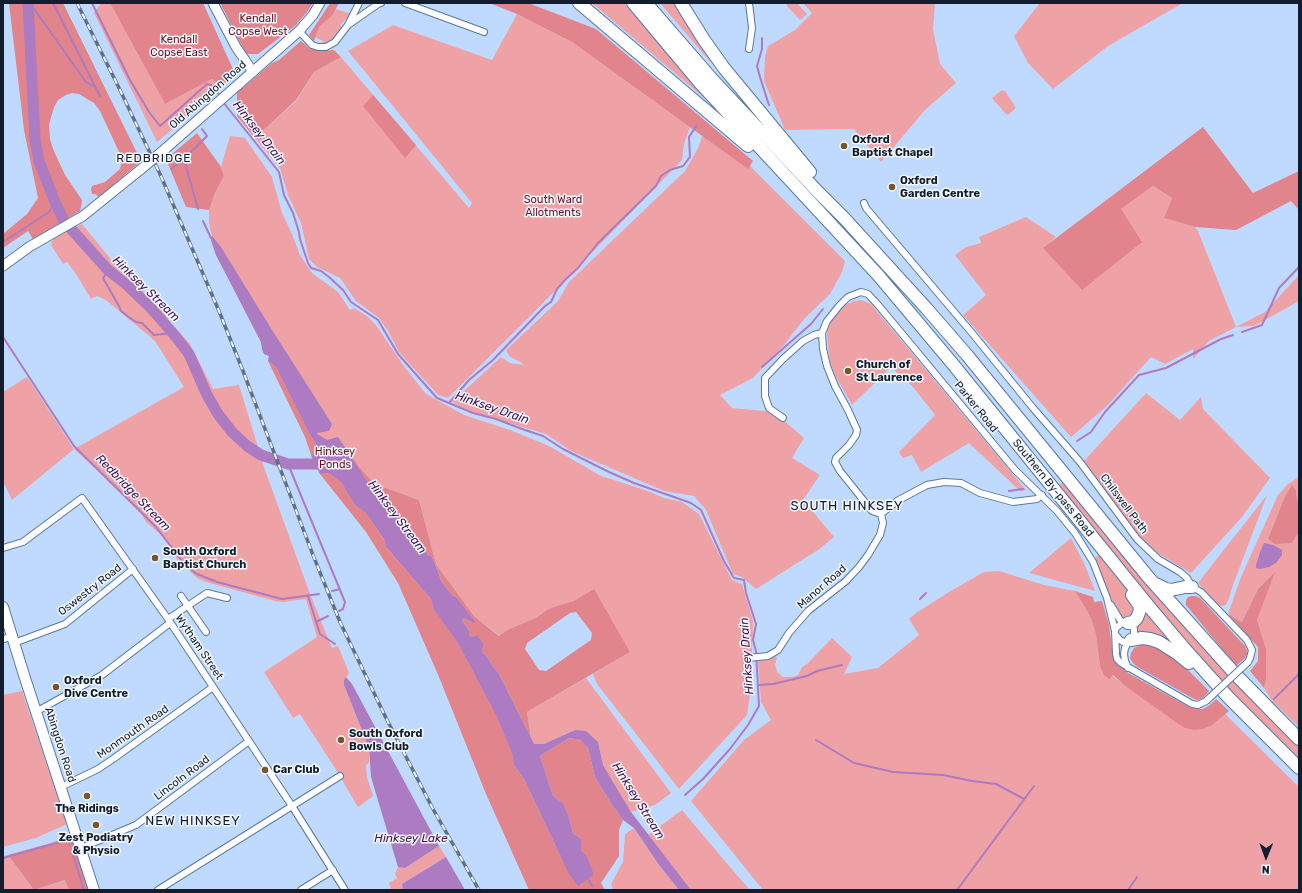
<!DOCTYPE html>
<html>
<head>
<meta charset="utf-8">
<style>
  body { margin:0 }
  #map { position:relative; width:1302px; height:893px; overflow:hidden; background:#bfdafe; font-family:Rubik,sans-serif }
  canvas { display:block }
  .frame { position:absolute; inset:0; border:4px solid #121e2e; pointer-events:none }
  .north { position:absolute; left:1246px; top:837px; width:40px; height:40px; -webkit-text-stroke:3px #f5f9fe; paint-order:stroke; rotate:181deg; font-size:11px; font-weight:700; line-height:16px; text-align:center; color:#121e2e }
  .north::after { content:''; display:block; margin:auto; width:14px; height:18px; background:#121e2e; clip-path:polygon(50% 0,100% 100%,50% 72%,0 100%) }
</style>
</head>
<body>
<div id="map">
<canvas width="1302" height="893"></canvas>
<div class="frame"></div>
<div class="north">N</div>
</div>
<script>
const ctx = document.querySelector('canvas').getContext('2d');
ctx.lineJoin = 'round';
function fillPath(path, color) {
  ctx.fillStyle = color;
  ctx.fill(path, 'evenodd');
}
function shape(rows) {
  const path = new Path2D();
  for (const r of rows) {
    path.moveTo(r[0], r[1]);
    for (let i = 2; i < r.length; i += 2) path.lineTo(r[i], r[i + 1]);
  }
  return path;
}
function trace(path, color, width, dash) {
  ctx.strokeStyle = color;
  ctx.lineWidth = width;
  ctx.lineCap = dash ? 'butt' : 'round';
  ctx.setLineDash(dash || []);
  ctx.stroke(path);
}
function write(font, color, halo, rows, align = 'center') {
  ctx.font = font + ' Rubik,sans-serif';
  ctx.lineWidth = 3;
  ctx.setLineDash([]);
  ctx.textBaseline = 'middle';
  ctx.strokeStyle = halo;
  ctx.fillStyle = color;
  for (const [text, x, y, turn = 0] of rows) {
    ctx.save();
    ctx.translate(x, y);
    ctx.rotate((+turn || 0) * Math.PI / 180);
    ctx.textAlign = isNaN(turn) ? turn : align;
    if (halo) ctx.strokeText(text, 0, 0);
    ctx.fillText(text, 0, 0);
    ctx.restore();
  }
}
const green = shape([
  [101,3,110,3,165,104,212,79,223,87,157,142,94,13],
  [592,3,624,3,708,101],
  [660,3,675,3,712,64],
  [789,3,797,3,807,14,800,20,786,5],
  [803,3,935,3,933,29,940,64,956,83,925,110,881,162,854,129,785,130,764,81,765,56,768,46,795,30,812,13],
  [1040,3,1183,3,1108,46,1053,89,1028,63,1014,36],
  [336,9,351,14,340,25,344,29,331,41,321,44,323,41,315,37,319,27,332,16],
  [517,14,572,42,690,127,684,144,682,160,543,303,448,398,438,395,399,352,388,331,378,317,356,301,340,278,317,267,309,259,301,223,288,195,280,168,254,137,266,128,296,101,314,72,341,57,469,208,472,203,348,51,393,25,492,60],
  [1002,90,1005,91,1016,108,1008,115,1005,113,992,98],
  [707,123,845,261,842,272,830,294,804,319,784,345,753,378,720,395,732,408,774,412,804,438,792,458,820,475,803,500,834,537,818,550,756,589,742,577,733,574,706,510,694,496,664,491,571,451,546,434,472,412,452,402,501,357,510,363,525,365,509,356,506,350,558,301,569,282,685,171,698,148],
  [230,136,245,138,272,177,282,213,292,234,300,255,312,273,338,292,350,310,354,308,367,316,376,325,403,365,426,394,464,415,510,430,549,446,601,476,645,490,664,498,682,502,699,514,732,580,742,584,753,621,752,654,749,665,750,694,747,715,679,789,597,684,593,674,630,652,575,604,548,609,536,618,509,629,500,636,474,616,436,564,419,500,375,484,360,468,344,446,383,499,531,736,527,712,586,678,671,793,655,805,631,812,603,765,598,742,575,730,544,744,524,779,341,482,320,474,311,455,320,455,276,367,268,361,269,356,264,354,262,349,261,342,216,255,211,240,212,236,209,223,209,210,215,193,224,176,221,167],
  [1153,186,1172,198,1164,218,1195,227,1198,231,1236,327,1265,312,1299,275,1299,301,1254,326,1236,327,1209,341,1193,359,1193,349,1165,364,1151,357,1107,406,1071,437,963,315,986,295,955,255,966,247,981,243,979,237,1026,217,1056,237,1043,249,1121,209],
  [82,224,114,263,138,280,147,299,164,312,168,320,190,344,213,389,239,385,265,470,310,594,332,648,338,646,349,673,344,680,344,685,369,748,369,763,366,765,367,777,373,796,358,807,342,780,340,776,300,714,293,718,264,672,317,637,306,599,283,602,275,601,206,582,197,578,177,559,168,544,159,533,146,522,142,515,121,493,111,484,95,468,74,449,12,500,3,481,3,392,27,377,74,449,184,387,155,341,106,300,97,296,91,299,76,274,67,262,63,264,51,245,53,239],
  [861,300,871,304,1026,490,1020,491,969,443,921,472,912,455,903,458,899,452,935,415,913,387,891,367,852,405,836,377,831,365,829,356,827,335,829,323,843,306,854,301],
  [1146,393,1180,420,1201,397,1203,409,1270,478,1242,517,1191,573,1156,552,1143,542,1084,461],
  [1299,477,1299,503,1297,499,1296,490,1292,485,1285,496,1268,539,1292,543,1299,532,1299,727,1273,702,1264,688,1266,680,1266,649,1257,620,1274,573,1258,589,1242,622,1228,614,1241,577,1278,495,1288,484],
  [1064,481,1299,744,1299,762,1232,694,1187,645,1058,486],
  [1267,495,1233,585,1228,601,1226,605,1222,606,1218,605,1198,583,1215,561],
  [1071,538,1084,563,1095,591,1029,573],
  [1100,554,1135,601,1136,613,1126,619,1119,615,1116,610,1094,559],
  [999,571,1044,585,1075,591,1091,618,1096,635,1100,666,1124,685,1212,725,1225,714,1299,787,1299,890,763,890,691,801,744,740,771,720,761,702,758,662,773,654,777,658,775,664,777,672,783,677,793,677,798,675,802,667,807,664,832,638,852,657,844,674,878,668,919,635,909,619,916,613,949,592,984,572],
  [1147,611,1180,650,1137,636,1137,629,1136,626,1144,618],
  [22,691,67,824,36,838,3,847,3,695],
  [682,810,729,866,750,890,691,890,648,835],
  [634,828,659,865,679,890,613,890,611,884,623,862,625,834],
  [439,846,446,857,402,884,403,890,391,890,389,883,397,878,395,874,398,867,405,868],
  [8,855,34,890,66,880,69,890,3,890,3,856]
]);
const forest = shape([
  [9,3,63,3,141,161,99,197,95,194,92,194,91,189,92,186,105,182,120,169,122,161,120,154,100,111,94,103,79,94,72,93,66,95,58,100,54,107,49,125,50,139,53,149,65,175,82,200,81,207,80,211,33,239,28,231,3,248,3,234,27,214,38,198,24,130],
  [110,3,203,3,233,69,223,87,212,79,165,104],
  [220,3,313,3,307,12,295,26,258,54,246,54],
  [330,3,339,3,332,16,319,27,314,41,309,35],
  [489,3,528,3,596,29,753,161,748,169,572,42,517,14],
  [301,41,309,48,318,51,334,50,341,57,314,72,296,100,266,128,254,137,237,116,237,93,272,63,279,60],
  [373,95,416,145,405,158,363,106],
  [1203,127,1253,193,1299,171,1299,210,1291,201,1236,230,1195,227,1164,218,1172,198,1153,186,1121,209,1142,242,1082,290,1043,248],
  [197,133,221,167,224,176,215,193,209,210,186,207,166,159],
  [268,361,276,367,308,431,321,452,320,455,311,455,305,437],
  [338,437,360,468,375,484,419,500,436,564,474,616,499,636,509,629,536,618,548,609,574,601,594,589,630,652,527,712,531,738,498,672,494,668,486,655,482,652,473,637,469,635,469,631,462,620,464,618,473,623,456,597,452,595,441,581,439,574,432,557,428,555,383,499,381,493,371,487],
  [576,612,592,633,591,640,546,671,539,670,525,649,527,643,570,613],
  [329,473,341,482,355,505,366,513,384,540,386,548,431,599,434,610,458,643,497,717,513,756,514,765,524,779,563,861,581,851,581,839,573,833,568,814,563,805,553,796,540,756,569,738,582,740,588,748,595,777,612,805,623,820,619,830,619,856,601,883,605,890,529,890,486,794,439,677,398,583,366,532,320,474],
  [1292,485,1296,490,1297,499,1299,503,1299,532,1292,543,1275,544,1268,539,1285,496],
  [1275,572,1257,620,1266,649,1266,680,1264,688,1250,671,1258,661,1258,647,1228,614,1242,622,1258,589],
  [1075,591,1093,597,1094,602,1102,601,1109,625,1113,656,1116,662,1128,673,1191,708,1203,709,1210,705,1216,699,1229,711,1212,725,1203,729,1194,730,1185,728,1177,723,1124,685,1113,675,1109,679,1104,675,1100,666,1096,635,1091,618],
  [1191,596,1196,596,1200,598,1245,646,1247,650,1247,654,1245,658,1236,666,1186,605,1186,600,1188,597],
  [1144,644,1151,645,1177,659,1209,691,1203,698,1198,700,1194,699,1136,666,1132,662,1130,658,1131,653,1134,648],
  [72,836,88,890,69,890,65,880,34,890,8,855,51,843]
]);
const water = shape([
  [212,236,221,247,272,330,332,424,329,431,317,433,317,434,327,440,338,437,371,487,381,493,383,499,428,555,432,557,439,574,441,581,452,595,456,597,475,622,473,623,464,618,462,620,469,631,469,635,473,637,477,635,483,643,482,652,486,655,494,668,498,672,534,744,544,744,575,730,586,731,598,742,603,765,631,812,691,890,679,890,659,865,634,828,623,820,612,805,595,777,588,748,581,740,569,738,540,756,553,796,563,804,568,814,573,833,581,839,581,851,586,855,592,869,593,875,578,886,569,874,524,779,514,765,513,756,497,717,458,643,434,610,431,599,386,547,384,539,366,513,355,505,341,482,329,473,320,474,311,455,320,455,321,452,308,431,276,367,268,361,269,356,264,354,262,349,261,342,216,255,211,240],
  [1264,543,1273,545,1282,550,1282,555,1276,563,1269,567,1260,569,1256,568,1256,565,1260,552],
  [346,677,352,684,439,846,405,868,398,867,371,777,369,748,344,685,344,680],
  [446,857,465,890,403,890,402,884]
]);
const stream = shape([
  [30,3,86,82,95,87],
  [53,3,100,96],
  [92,3,130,80,149,112,160,126,207,84,213,86,220,96],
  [762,38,762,49,757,66,760,77,769,105],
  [223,102,279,172,284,195,293,213,299,232,300,239,308,263,311,268,321,271,329,277,343,290,351,302,378,320,398,354,437,398,473,413,496,419,525,430,543,436,563,449,609,472,634,483,691,503,701,510,724,561,734,578,744,580,746,593,756,624,753,640,756,651,759,706,748,725,730,749,703,779,685,795],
  [171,169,184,159],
  [198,209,184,159,207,136,202,129],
  [203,221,211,238],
  [3,242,49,212,55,202],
  [108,270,103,278,119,306,121,311,130,318,136,322,142,323,154,335,173,333],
  [1242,332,1262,325,1279,288,1299,267],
  [3,337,74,446,156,527,186,566,197,574,217,582,282,599,319,594],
  [762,367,811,324,823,309],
  [449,403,469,380,493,360,545,306,551,302,557,289,566,279,578,268,598,243,656,186,661,176,670,170,683,166,690,157,689,137,696,126],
  [1077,441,1091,432,1105,412,1139,375,1166,368,1221,339,1233,335],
  [288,464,345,602,343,609,339,611],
  [1009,491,1023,489],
  [332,591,340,589],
  [308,596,320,634,335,644],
  [920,599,926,593],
  [316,622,328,616],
  [758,685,773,684,807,676,817,671,842,665],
  [1274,699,1299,674],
  [816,740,854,763,893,772,943,775,972,781,996,784,1024,799],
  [73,855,84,890],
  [3,858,68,840,70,845],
  [587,877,592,886],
  [957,890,1034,786],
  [1128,890,1137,877]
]);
const river = shape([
  [28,3,35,139,39,161,55,202,64,221,108,270,127,285,151,308,176,337,189,354,207,395,218,414,232,432,247,446,261,455,288,464,322,464,329,465]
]);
const street = shape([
  [405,3,484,32],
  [749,3,752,28,749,49],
  [349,23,359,3],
  [299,31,312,45,318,47,326,47,335,42,348,25,378,4,381,3],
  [864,203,866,208,972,333,1033,408,1080,462,1137,539,1158,559,1180,572,1187,578,1192,587,1201,592,1247,640,1252,650,1250,658,1248,662],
  [783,418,769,408,765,396,765,378,783,359,803,341,814,335,822,333],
  [881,514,872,511,840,471,835,462,836,458,849,445,856,435,857,430,848,410,835,386,827,366,823,349,822,333,827,321,839,306,848,297,861,292,868,294,879,306,1015,470,1057,511,1075,533,1093,562,1107,598,1115,631],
  [881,514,897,501,927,485,944,482,961,483,980,493,1013,502,1037,499,1042,495],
  [3,548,23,542,82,498,168,619,292,806,345,890],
  [181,596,206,632],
  [1111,605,1120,620,1124,623],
  [168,619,207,593,227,598],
  [1116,635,1120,640,1123,642,1129,641,1134,635,1134,629,1131,625,1124,623,1121,624,1116,628,1115,631,1116,654,1117,659,1121,663,1192,704,1198,705,1206,701],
  [3,639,12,637],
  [14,643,65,624,133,569],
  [748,658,768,656,778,650,789,633,808,611,846,581,859,567,868,555,880,535,883,523,881,514],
  [1128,668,1125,661,1124,654,1125,648,1129,641],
  [36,711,41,709,102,675,170,623],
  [61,787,98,769,113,759,213,687],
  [81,848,136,825,249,741],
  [158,890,340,776],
  [301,890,333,870]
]);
const secondary = shape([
  [213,3,236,47,253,72],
  [165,149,299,31,313,15,320,3],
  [3,266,29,247,83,216,140,170]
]);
const primary = shape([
  [3,607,24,675,94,890]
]);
const highway = shape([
  [579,3,748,146],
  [633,3,700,83,878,275,952,363,1151,609,1184,648,1229,698,1299,768],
  [646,3,711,78,817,191,844,218,927,309,967,355,1149,578,1237,676,1299,739],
  [681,3,704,40,724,68,810,172],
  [1156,584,1166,589,1171,590,1185,587,1192,587],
  [1128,623,1133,622,1137,618,1140,610,1139,605,1132,595],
  [1131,640,1142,638,1150,639,1159,642,1178,654,1189,663]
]);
const rail = shape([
  [77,3,120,90,160,174,219,311,243,371,313,555,340,622,386,718,433,809,479,890]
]);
const streetBridge = shape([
  [1206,701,1248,662]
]);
const secondaryBridge = shape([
  [140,170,165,149]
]);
const markers = [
  [844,146,4,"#74562a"],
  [892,187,4,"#74562a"],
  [848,371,4,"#74562a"],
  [155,558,4,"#74562a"],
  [56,687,4,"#74562a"],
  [341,740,4,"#74562a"],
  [265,770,4,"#74562a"],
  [87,796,4,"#74562a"],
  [96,825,4,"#74562a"]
];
const parkNames = [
  ["Kendall",258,19],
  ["Copse West",258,32],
  ["Kendall",179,40],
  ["Copse East",179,53],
  ["South Ward",553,200],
  ["Allotments",553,213],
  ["Hinksey",335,452],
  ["Ponds",335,465]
];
const streetNames = [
  ["Old Abingdon Road",208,95,-41],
  ["Parker Road",976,407,51],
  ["Southern By-pass Road",1053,488,51],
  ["Chilswell Path",1124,504,53],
  ["Manor Road",822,587,-41],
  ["Oswestry Road",90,590,-38],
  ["Wytham Street",199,647,56],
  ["Monmouth Road",133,732,-35],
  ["Abingdon Road",60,745,72],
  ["Lincoln Road",182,778,-37]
];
const poiNames = [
  ["Oxford",852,140],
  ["Baptist Chapel",852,153],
  ["Oxford",900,181],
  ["Garden Centre",900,194],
  ["Church of",856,365],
  ["St Laurence",856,378],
  ["South Oxford",163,552],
  ["Baptist Church",163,565],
  ["Oxford",64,681],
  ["Dive Centre",64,694],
  ["South Oxford",349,734],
  ["Bowls Club",349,747],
  ["Car Club",273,770],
  ["The Ridings",87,809,"center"],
  ["Zest Podiatry",96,838,"center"],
  ["& Physio",96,851,"center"]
];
const waterNames = [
  ["Hinksey Drain",259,133,52],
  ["Hinksey Stream",146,289,44],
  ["Hinksey Drain",492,408,19],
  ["Redbridge Stream",133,493,46],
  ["Hinksey Stream",397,517,53],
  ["Hinksey Drain",747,656,-94],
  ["Hinksey Stream",638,801,58],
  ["Hinksey Lake",411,839]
];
const neighbourhoodNames = [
  ["REDBRIDGE",154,159]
];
const quarterNames = [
  ["SOUTH HINKSEY",847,506],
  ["NEW HINKSEY",193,821]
];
fillPath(green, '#efa2a6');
fillPath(forest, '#e2848b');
fillPath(water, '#ad7bc1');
trace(stream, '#ad7bc1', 2);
trace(river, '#ad7bc1', 11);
trace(street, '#5978a1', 8);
trace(secondary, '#5978a1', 11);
trace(primary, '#5978a1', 12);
trace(highway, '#5978a1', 14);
trace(street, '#fff', 6);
trace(secondary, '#fff', 9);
trace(primary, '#fff', 10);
trace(highway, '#fff', 12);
trace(rail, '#5e7189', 3.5);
trace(rail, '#f5f9fe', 2, [6]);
trace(streetBridge, '#5978a1', 8, []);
trace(secondaryBridge, '#5978a1', 11, []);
trace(streetBridge, '#fff', 6);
trace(secondaryBridge, '#fff', 9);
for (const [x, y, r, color] of markers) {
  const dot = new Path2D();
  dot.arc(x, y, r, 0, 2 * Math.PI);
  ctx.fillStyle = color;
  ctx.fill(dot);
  trace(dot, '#f5f9fe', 1.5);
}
write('11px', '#651122', '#f5f9fe', parkNames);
write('11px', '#121e2e', '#f5f9fe', streetNames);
write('bold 11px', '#121e2e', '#f5f9fe', poiNames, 'left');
write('italic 12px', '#3e0e4f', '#f5f9fe', waterNames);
ctx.letterSpacing = '1px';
write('12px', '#121e2e', '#f5f9fe', neighbourhoodNames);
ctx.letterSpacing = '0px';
ctx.letterSpacing = '1px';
write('13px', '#121e2e', '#f5f9fe', quarterNames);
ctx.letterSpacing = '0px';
</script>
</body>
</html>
